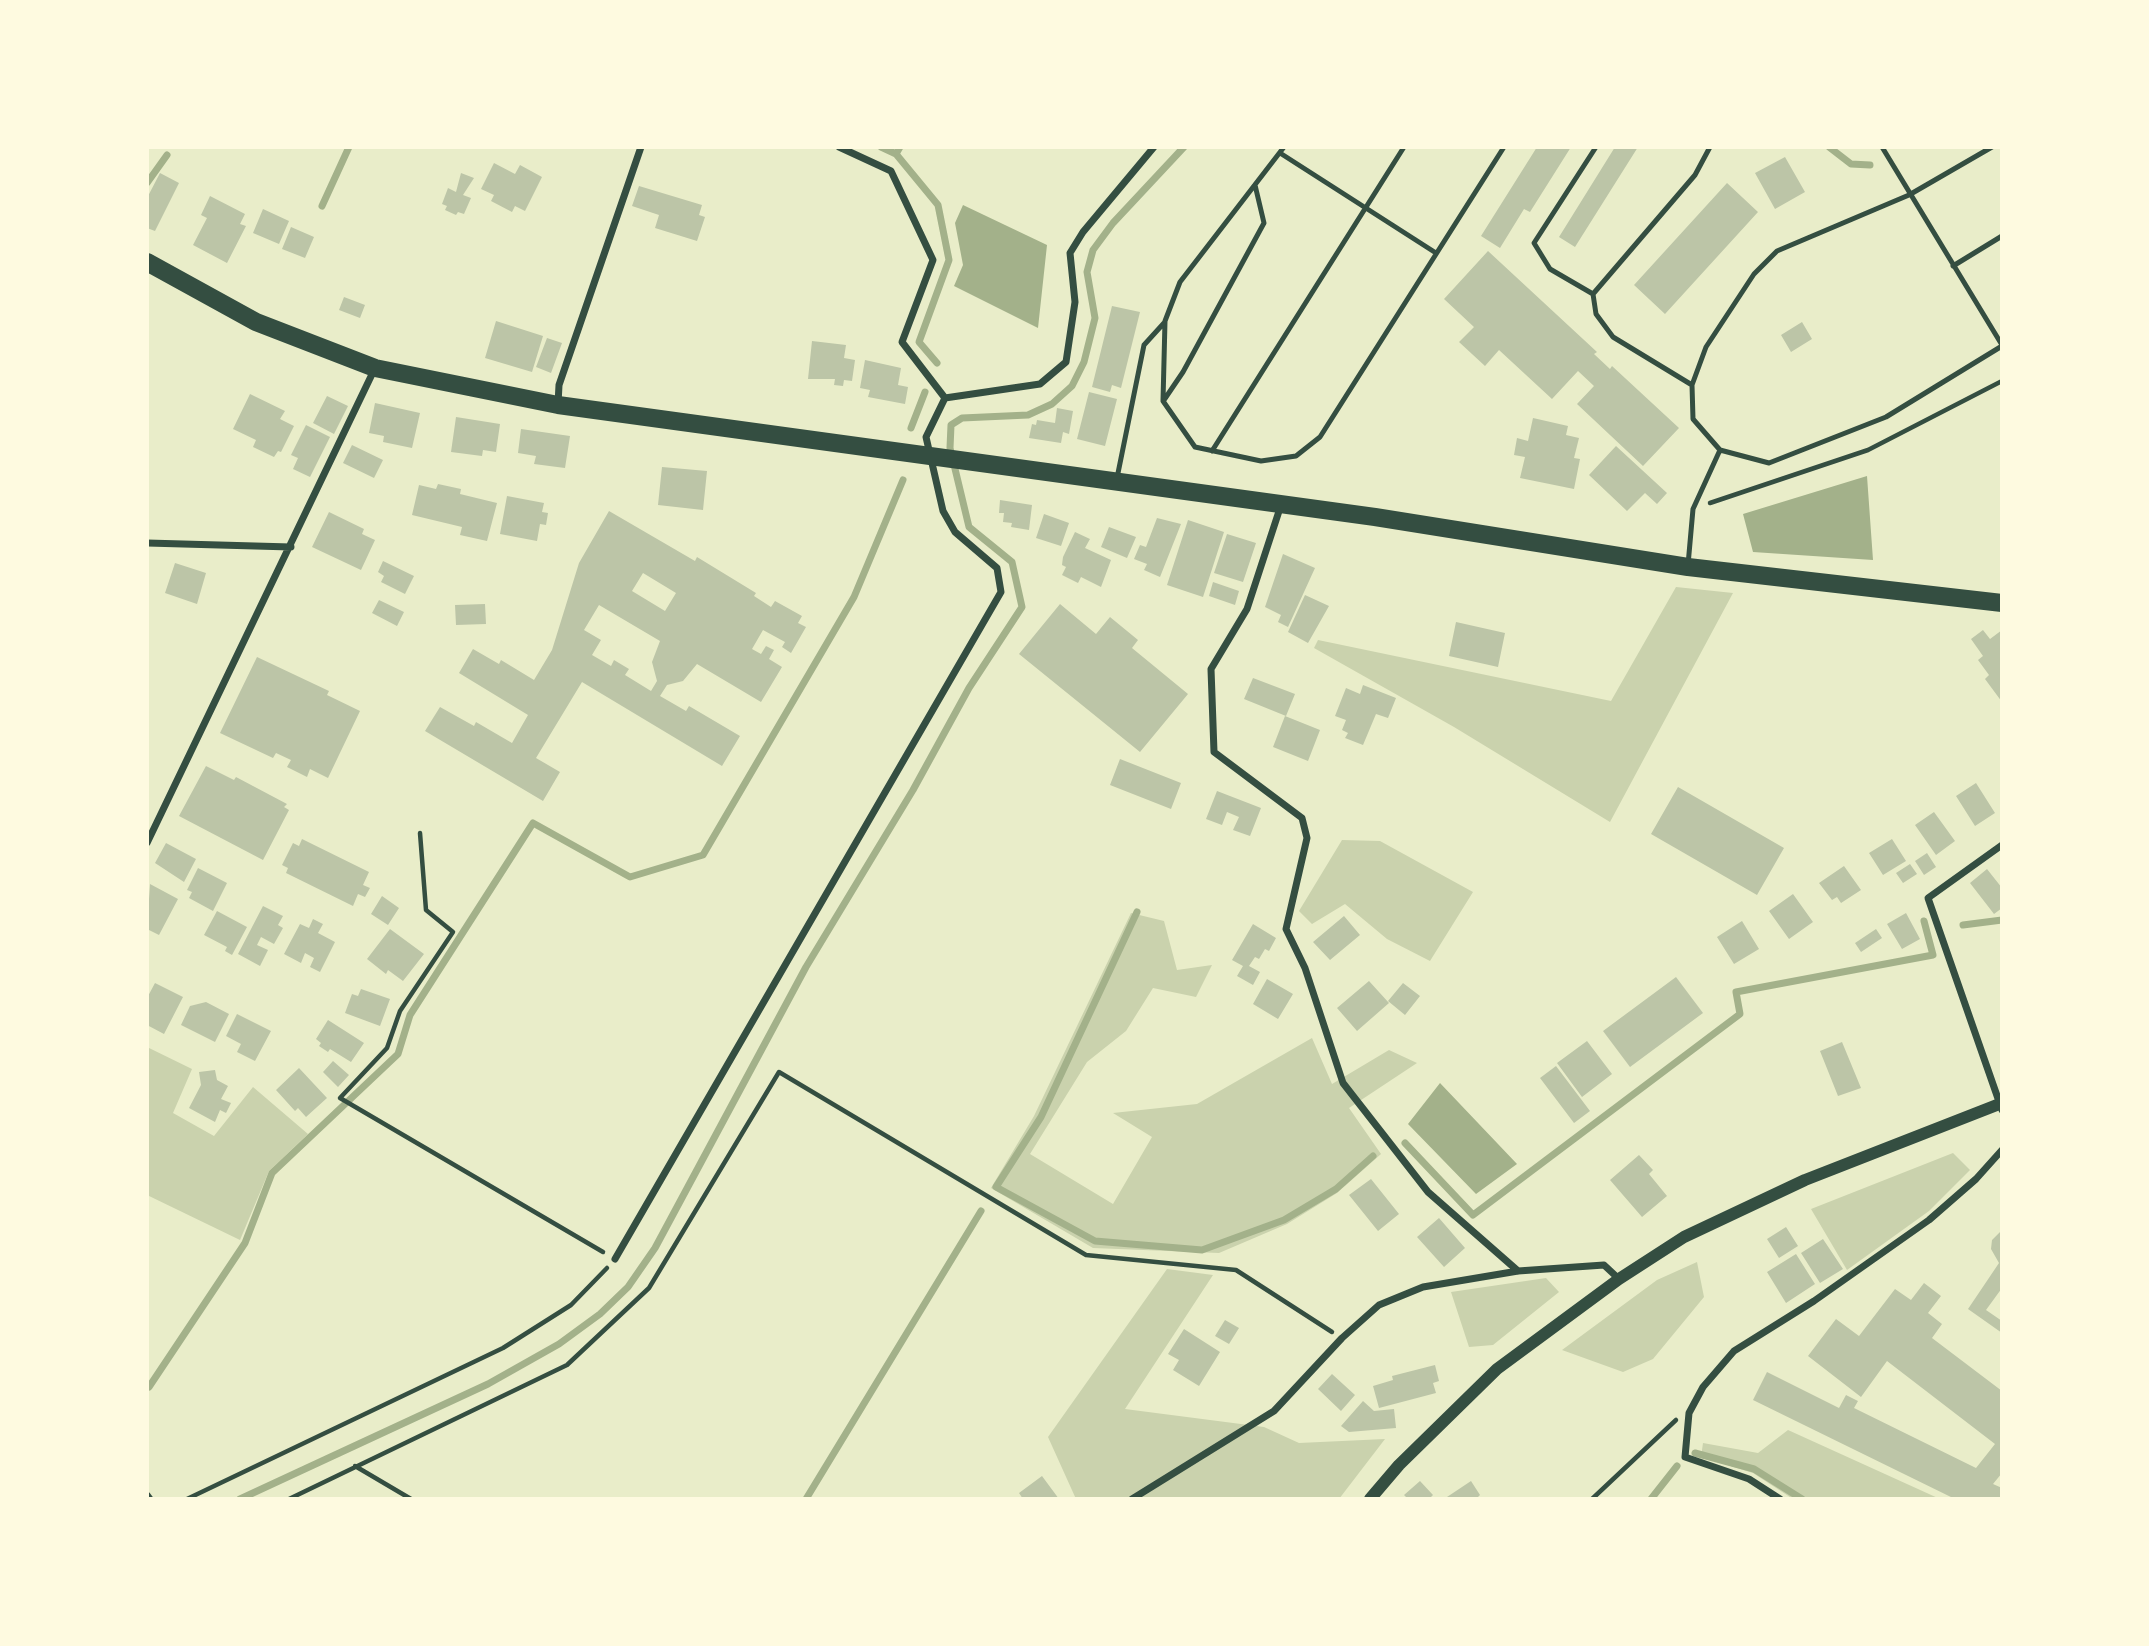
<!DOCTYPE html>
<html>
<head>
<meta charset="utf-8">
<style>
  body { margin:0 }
  #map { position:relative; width:2149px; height:1646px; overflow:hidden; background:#e9edc9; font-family:Lato,sans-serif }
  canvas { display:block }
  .frame { position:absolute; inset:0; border:149px solid #fefae0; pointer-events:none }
</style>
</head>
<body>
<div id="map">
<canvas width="2149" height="1646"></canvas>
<div class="frame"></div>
</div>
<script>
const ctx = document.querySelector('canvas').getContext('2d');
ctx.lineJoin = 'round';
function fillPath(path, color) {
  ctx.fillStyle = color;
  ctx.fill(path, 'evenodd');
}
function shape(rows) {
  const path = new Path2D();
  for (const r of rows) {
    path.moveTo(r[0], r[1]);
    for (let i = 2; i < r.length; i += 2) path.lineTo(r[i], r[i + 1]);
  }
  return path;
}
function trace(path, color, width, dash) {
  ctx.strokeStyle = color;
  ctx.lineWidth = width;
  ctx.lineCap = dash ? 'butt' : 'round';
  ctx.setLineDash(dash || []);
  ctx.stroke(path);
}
const green = shape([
  [1676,587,1733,593,1610,822,1454,727,1314,648,1318,640,1611,701],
  [1342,840,1380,841,1473,892,1430,961,1387,939,1345,904,1312,924,1299,911],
  [1131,913,1164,921,1177,970,1212,965,1196,997,1153,988,1126,1031,1087,1062,1030,1154,1113,1204,1152,1137,1113,1113,1197,1104,1312,1038,1332,1084,1389,1050,1417,1063,1349,1108,1381,1154,1337,1193,1287,1224,1219,1253,1093,1248,991,1188,1034,1116],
  [147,1047,192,1069,173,1113,214,1136,253,1087,308,1134,269,1171,240,1240,147,1195],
  [1953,1153,1970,1170,1929,1211,1847,1270,1811,1209],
  [1697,1262,1704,1297,1653,1359,1623,1372,1562,1350,1657,1280],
  [1167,1269,1213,1275,1125,1409,1264,1427,1299,1443,1385,1439,1339,1499,1076,1499,1048,1437],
  [1546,1278,1559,1292,1493,1345,1469,1347,1451,1292],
  [1788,1430,1940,1499,1793,1499,1753,1473,1701,1457,1703,1443,1758,1453]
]);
const water = shape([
  [963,205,1047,245,1038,328,954,286,963,265,955,223],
  [1867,476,1873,560,1753,552,1743,514],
  [1440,1083,1517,1164,1476,1194,1408,1124]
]);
const stream = shape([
  [881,147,896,154],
  [900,147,896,154,938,205,949,260,919,342,937,363],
  [1829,147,1851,164,1870,165],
  [147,183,167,155],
  [322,206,349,147],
  [911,428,925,392],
  [1137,912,1041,1117,996,1187,1095,1241,1202,1250,1284,1220,1336,1189,1373,1156],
  [1963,925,2002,920],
  [1405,1143,1473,1215,1740,1014,1736,992,1933,955,1924,921],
  [149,1387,245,1243,272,1173,398,1054,410,1015,533,823,630,877,703,855,854,597,903,480],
  [1695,1453,1754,1469,1802,1499],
  [240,1499,488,1384,559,1344,600,1314,628,1287,655,1248,806,967,913,790,969,688,1022,607,1012,562,969,527,950,448,951,425,962,418,1028,415,1052,404,1072,386,1084,362,1095,318,1087,272,1093,250,1113,223,1184,147],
  [806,1499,981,1211],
  [1651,1499,1677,1466]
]);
const building = shape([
  [1537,147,1571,147,1530,212,1524,209,1500,248,1481,236],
  [1615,147,1638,147,1575,247,1559,237],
  [1785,157,1805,192,1775,209,1755,173],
  [494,163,515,174,520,165,542,177,525,211,515,206,512,212,491,201,494,195,481,189],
  [160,173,179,183,155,231,147,228,147,198],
  [461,173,474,178,463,195,471,198,464,214,458,212,456,215,445,210,447,206,442,204,448,188,456,192],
  [1727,183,1758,212,1665,314,1634,285],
  [639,186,702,205,699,215,705,217,697,241,655,228,659,215,632,206],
  [210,196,245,214,240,224,246,226,227,263,193,245,207,218,201,215],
  [263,209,289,221,279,244,253,233],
  [291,227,314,237,305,258,282,249],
  [1488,251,1597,352,1594,354,1610,369,1612,366,1679,428,1643,466,1577,404,1594,386,1578,371,1552,399,1499,350,1485,366,1459,342,1474,327,1444,299],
  [344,297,365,305,360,318,339,310],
  [1112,306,1140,312,1121,388,1112,385,1110,392,1092,387],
  [496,321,543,336,532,372,485,358],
  [1802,322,1812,339,1791,352,1781,335],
  [547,338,562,343,551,373,536,367],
  [812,341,846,345,844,358,855,360,852,381,844,380,843,386,834,385,835,379,808,379],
  [865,360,901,368,898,385,908,387,905,404,868,397,870,390,860,388],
  [1089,392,1117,399,1105,446,1077,439],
  [250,394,285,411,280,419,294,426,281,452,278,451,274,457,253,447,256,440,233,429],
  [327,396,348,406,334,434,313,423],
  [375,403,420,413,412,448,383,442,384,436,369,433],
  [1057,408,1073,411,1069,434,1063,432,1061,443,1029,438,1032,424,1036,425,1037,420,1055,423],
  [456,417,500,424,496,452,483,450,482,456,451,452],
  [1533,418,1568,426,1566,435,1579,438,1574,458,1580,459,1574,489,1520,478,1525,457,1514,455,1517,438,1528,441],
  [306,425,330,437,310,477,293,469,298,458,291,455],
  [521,429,570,436,565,468,534,464,536,456,518,453],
  [352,445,383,460,374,478,343,463],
  [1616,446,1667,493,1657,504,1645,493,1627,511,1589,475],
  [662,467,707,471,703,510,658,505],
  [438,484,461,489,460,494,497,503,487,541,460,535,462,527,412,515,419,485,436,489],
  [507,496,544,503,542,512,548,513,546,525,540,524,537,541,500,534],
  [1000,500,1032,505,1029,530,1011,527,1012,523,1003,522,1004,513,999,513],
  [609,511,695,561,697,557,756,593,754,596,771,607,775,601,802,616,798,623,806,627,791,653,782,647,785,642,763,630,752,649,761,654,766,646,774,650,769,659,782,667,761,702,697,664,683,681,667,685,660,696,686,711,689,706,740,736,722,766,582,682,536,758,560,772,543,801,425,731,440,707,474,726,476,722,512,743,528,715,459,673,473,649,499,664,501,660,534,680,552,650,579,563],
  [643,573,676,593,665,611,632,591],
  [599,605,660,641,652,662,657,681,651,691,625,675,629,669,614,660,611,666,592,655,601,640,584,630],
  [329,512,364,529,362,534,375,540,361,570,312,547],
  [1044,514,1069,523,1061,546,1036,538],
  [1157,518,1181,524,1160,577,1144,570,1147,564,1134,559,1140,545,1146,547],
  [1188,520,1224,532,1203,597,1167,585],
  [1109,527,1136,537,1127,558,1101,547],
  [1075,532,1090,539,1085,548,1111,560,1101,587,1081,577,1078,583,1062,575,1066,567,1062,565,1063,557],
  [1227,534,1256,543,1243,582,1214,573],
  [1283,554,1315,568,1288,627,1278,622,1281,615,1265,607],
  [383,561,414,576,405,594,381,582,384,576,378,572],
  [175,563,206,573,197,604,165,593],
  [1213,582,1239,591,1235,605,1209,596],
  [1305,595,1329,606,1308,643,1288,632],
  [379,600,404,612,397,626,372,613],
  [485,604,486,624,456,625,455,605],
  [1060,604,1096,634,1110,617,1138,640,1132,648,1188,694,1140,752,1019,654],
  [1456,622,1505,633,1498,667,1449,656],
  [1983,630,1990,639,2002,630,2002,702,1985,679,1989,675,1978,660,1983,656,1971,639],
  [257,657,329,691,327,695,360,711,328,778,310,769,307,777,287,767,291,760,276,753,273,758,220,733],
  [1253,678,1295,694,1286,716,1244,699],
  [1363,685,1396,698,1388,718,1376,714,1363,745,1345,738,1348,733,1342,730,1346,720,1335,716,1346,688,1360,694],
  [1285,716,1320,730,1308,761,1273,747],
  [1120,759,1181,783,1171,809,1110,785],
  [206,766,234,780,236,777,287,804,284,807,289,810,263,860,179,816],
  [1976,783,1995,813,1975,826,1956,796],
  [1678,787,1784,848,1757,895,1651,834],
  [1217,791,1261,808,1250,836,1233,830,1239,817,1227,812,1222,825,1206,819],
  [1934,812,1955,841,1936,855,1915,825],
  [302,839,369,872,363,885,370,888,365,897,358,894,353,906,286,873,288,868,282,865,293,843,299,846],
  [1892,839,1906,861,1883,875,1869,853],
  [166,843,196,859,184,882,155,863],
  [1927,853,1936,867,1924,875,1915,861],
  [1910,864,1917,874,1903,883,1896,873],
  [1844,866,1861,890,1841,903,1837,897,1832,900,1819,883],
  [198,868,227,883,213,911,189,898,192,892,187,890],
  [1987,869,2002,888,2002,908,1994,914,1970,883],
  [150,884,178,899,159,935,147,929],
  [1793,894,1813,922,1789,939,1769,911],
  [382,896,399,908,388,925,371,914],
  [263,906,283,916,278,925,283,928,274,944,261,937,257,945,268,950,260,966,238,954],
  [217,911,247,927,232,955,225,951,227,947,204,935],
  [1906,913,1920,939,1902,949,1887,924],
  [1344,916,1360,935,1330,960,1313,942],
  [313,919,323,924,318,933,335,942,320,972,310,967,314,958,305,953,301,963,284,954,300,924,309,928],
  [1742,921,1759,949,1734,964,1717,937],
  [1253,924,1276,938,1269,951,1265,949,1259,959,1255,957,1249,966,1260,972,1253,985,1237,976,1243,966,1232,960],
  [390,929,424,954,403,981,388,970,386,974,367,959],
  [1876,929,1882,938,1861,952,1855,943],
  [1676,977,1703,1013,1630,1067,1603,1031],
  [1267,979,1293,994,1278,1019,1253,1004],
  [1369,981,1389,1003,1357,1031,1337,1008],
  [155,983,183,997,164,1034,147,1025,147,998],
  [1403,983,1420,996,1405,1015,1388,1001],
  [361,989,390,999,380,1026,345,1013,352,994,358,996],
  [206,1002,229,1014,215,1042,181,1025,190,1006],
  [237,1014,271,1031,255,1061,237,1052,241,1044,226,1036],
  [328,1020,364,1043,351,1062,330,1049,328,1052,319,1046,321,1043,316,1039],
  [1587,1041,1612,1074,1582,1097,1557,1063],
  [1842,1042,1861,1088,1838,1096,1820,1051],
  [333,1061,349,1075,338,1087,323,1072],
  [1556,1066,1590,1111,1574,1123,1540,1078],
  [299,1068,327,1098,306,1117,298,1108,295,1111,276,1090],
  [215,1070,217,1080,228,1086,221,1099,231,1103,226,1113,220,1110,215,1122,189,1108,201,1085,199,1072],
  [1639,1155,1653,1170,1649,1174,1667,1196,1642,1217,1610,1180],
  [1371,1179,1399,1214,1378,1231,1349,1195],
  [1439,1218,1465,1248,1444,1267,1417,1237],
  [1786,1227,1798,1246,1779,1258,1767,1239],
  [2002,1230,2002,1288,1986,1310,2002,1321,2002,1333,1968,1309,1999,1263,1991,1249,1992,1240],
  [1823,1239,1843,1269,1820,1283,1801,1253],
  [1796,1254,1815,1284,1786,1303,1767,1272],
  [1924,1283,1941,1296,1928,1313,1942,1324,1932,1338,2002,1391,2002,1473,1993,1484,2002,1488,2002,1499,1955,1499,1753,1400,1767,1372,1839,1408,1846,1395,1858,1401,1854,1408,1976,1468,1995,1444,1887,1361,1861,1397,1808,1356,1836,1319,1859,1336,1895,1289,1911,1300],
  [1225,1320,1239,1328,1229,1344,1215,1336],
  [1184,1329,1220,1352,1199,1386,1173,1370,1179,1360,1168,1354],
  [1435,1365,1439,1381,1433,1383,1436,1393,1379,1408,1373,1386,1393,1380,1392,1376],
  [1332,1374,1355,1395,1341,1411,1318,1389],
  [1363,1401,1374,1411,1394,1409,1396,1428,1349,1432,1341,1426],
  [1042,1476,1059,1499,1023,1499,1019,1493],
  [1420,1481,1433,1495,1429,1499,1408,1499,1404,1495],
  [1471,1481,1480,1495,1476,1499,1444,1499]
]);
const path = shape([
  [1710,503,1868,450,2002,381],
  [420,833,426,910,453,932,400,1011,387,1048,340,1098,603,1252],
  [355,1466,411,1499],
  [187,1499,503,1348,571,1305,607,1268],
  [289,1499,567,1365,649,1288,779,1072,1086,1255,1236,1270,1332,1332],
  [1592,1499,1676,1420]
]);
const service = shape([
  [1284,147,1180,282,1165,321,1163,401,1195,447,1261,461,1296,456,1320,437,1504,147],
  [1882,147,2002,345],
  [1280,153,1436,253],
  [1953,266,2002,236],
  [1593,294,1550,269,1534,243,1596,147],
  [1692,385,1613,337,1596,314,1593,294,1695,175,1710,147],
  [1164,400,1183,372,1264,223,1255,185],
  [1720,450,1769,463,1886,417,2002,346],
  [1212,451,1404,147],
  [1117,478,1144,345,1164,323],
  [1688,565,1693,509,1720,450,1693,419,1692,385,1706,347,1754,274,1777,251,1909,195,1992,147]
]);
const minor = shape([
  [945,398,1040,384,1066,362,1075,302,1070,253,1083,232,1154,147],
  [558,404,559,385,641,147],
  [1281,505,1247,609,1211,669,1214,752,1302,818,1307,838,1286,929,1305,968,1343,1083,1428,1192,1518,1271],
  [147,543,291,547],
  [147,843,375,368],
  [2002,845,1928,898,2002,1110],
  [615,1259,1001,592,997,568,955,532,943,511,926,437,945,398,902,342,933,260,891,171,839,147],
  [147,1495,150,1499],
  [1132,1499,1274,1411,1342,1338,1379,1305,1423,1287,1518,1271,1604,1265,1619,1279],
  [1780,1499,1749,1479,1685,1457,1689,1413,1703,1387,1734,1351,1814,1301,1929,1220,1976,1179,2002,1150]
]);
const tertiary = shape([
  [1370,1499,1399,1465,1497,1369,1619,1279,1684,1237,1805,1180,2002,1103]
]);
const primary = shape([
  [147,262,256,322,375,368,558,405,1375,517,1688,567,2002,603]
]);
fillPath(green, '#cad2ad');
fillPath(water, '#a3b18a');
trace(stream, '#a3b18a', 7);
fillPath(building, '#bcc5a7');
trace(path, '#344e41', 4.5);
trace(service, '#344e41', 5);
trace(minor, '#344e41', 7);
trace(tertiary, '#344e41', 12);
trace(primary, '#344e41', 18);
</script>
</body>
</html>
